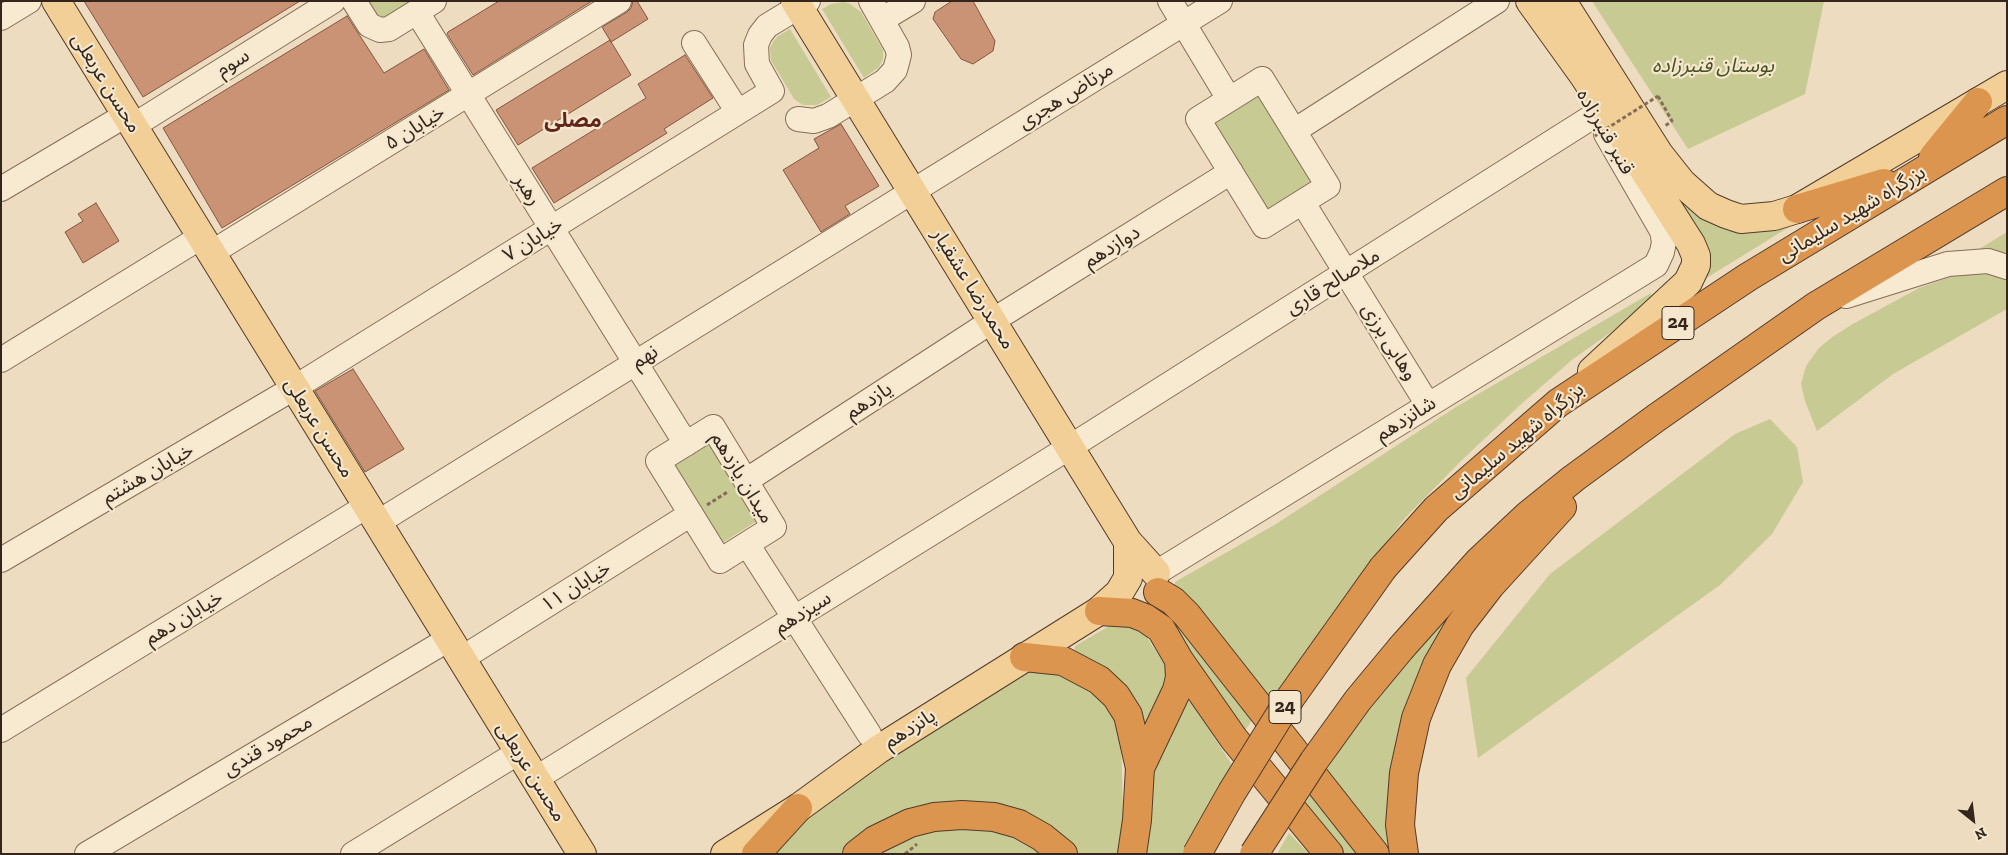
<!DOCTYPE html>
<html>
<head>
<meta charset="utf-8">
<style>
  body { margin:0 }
  #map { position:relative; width:2008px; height:855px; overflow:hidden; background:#eddcbf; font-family:"Zilla Slab",serif }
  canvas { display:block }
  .frame { position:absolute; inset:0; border:2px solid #34261c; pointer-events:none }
  .north { position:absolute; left:1948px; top:795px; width:50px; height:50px; -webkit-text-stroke:4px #f4e7ce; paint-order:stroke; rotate:151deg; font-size:14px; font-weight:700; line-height:20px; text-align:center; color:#34261c }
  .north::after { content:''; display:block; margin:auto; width:18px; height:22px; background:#34261c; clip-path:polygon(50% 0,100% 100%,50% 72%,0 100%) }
</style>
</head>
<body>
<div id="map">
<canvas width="2008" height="855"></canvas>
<div class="frame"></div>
<div class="north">N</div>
</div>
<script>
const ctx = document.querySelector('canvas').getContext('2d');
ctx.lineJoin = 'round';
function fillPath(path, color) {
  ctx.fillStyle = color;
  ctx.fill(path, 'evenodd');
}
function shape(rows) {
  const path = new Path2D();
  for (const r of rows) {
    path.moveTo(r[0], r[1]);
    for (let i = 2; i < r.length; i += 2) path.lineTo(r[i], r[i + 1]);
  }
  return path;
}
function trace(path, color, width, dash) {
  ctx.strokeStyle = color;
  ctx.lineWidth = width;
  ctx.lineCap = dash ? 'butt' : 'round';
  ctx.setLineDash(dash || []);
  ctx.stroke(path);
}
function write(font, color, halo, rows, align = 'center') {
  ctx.font = font + ' "Zilla Slab","Noto Sans Arabic",serif';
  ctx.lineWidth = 4.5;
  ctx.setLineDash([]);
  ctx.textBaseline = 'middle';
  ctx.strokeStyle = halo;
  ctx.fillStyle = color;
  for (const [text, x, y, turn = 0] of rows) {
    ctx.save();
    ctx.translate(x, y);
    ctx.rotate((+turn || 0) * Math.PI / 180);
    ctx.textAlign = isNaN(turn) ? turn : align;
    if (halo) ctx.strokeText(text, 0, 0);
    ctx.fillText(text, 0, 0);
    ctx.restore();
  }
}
const green = shape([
  [366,1,416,1,385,20,377,19],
  [1592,1,1824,1,1805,94,1688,149],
  [844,2,850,4,861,12,883,50,883,59,879,67,864,78,822,9,831,4],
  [790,29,831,97,817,105,803,105,794,99,771,60,770,48,773,42,777,37],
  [1261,94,1316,184,1267,214,1211,125],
  [1661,181,1705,215,1823,206,1687,290,1696,281],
  [2007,232,2007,258,1971,254],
  [1982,271,2007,274,2007,309,1893,374,1817,431,1805,401,1801,384,1806,366,1819,348,1831,338,1851,325,1919,288,1956,275],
  [1651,293,1651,304,1573,359,1519,406,1461,461,1405,518,1336,608,1267,709,1175,587,1175,582,1276,524,1456,407],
  [1770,419,1797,447,1803,482,1772,534,1720,585,1478,758,1466,678,1550,574,1735,434],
  [711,440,760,519,719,545,670,466],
  [1474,589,1441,647,1399,854,1385,854,1322,777,1349,736,1379,697,1425,642],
  [1174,617,1223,679,1252,720,1244,732,1187,645,1174,634,1171,620],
  [1122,621,1142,630,1176,682,1142,751,1074,657,1075,646,1114,623],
  [1037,666,1090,681,1111,709,1121,735,1124,854,1072,854,988,808,844,854,764,854,794,822,919,738],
  [1183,701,1192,702,1232,765,1208,807,1186,854,1138,854,1152,764],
  [1311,793,1362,854,1344,854,1304,806],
  [974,822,1023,834,1050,854,869,854,886,842],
  [1289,833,1309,854,1277,854]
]);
const building = shape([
  [84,1,300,1,143,97,84,1],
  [499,1,592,1,473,75,447,34,448,32,499,1],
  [633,1,637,1,648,19,611,42,602,27,627,12,631,8,633,1],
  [952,1,973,1,995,41,993,51,973,64,961,59,933,19,935,12,952,1],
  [347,16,384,73,424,49,449,90,222,228,163,128,347,16],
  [610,40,631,75,518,145,496,110,610,40],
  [685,55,713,98,664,129,667,133,554,203,532,168,646,98,638,84,685,55],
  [841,124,879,186,845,206,850,214,821,232,783,170,819,148,814,139,841,124],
  [96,203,119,241,83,263,65,232,83,221,78,214,96,203],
  [353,369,404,449,365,472,315,391,353,369]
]);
const path = shape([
  [1658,96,1672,121,1665,126],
  [707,505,729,491],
  [905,854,917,844]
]);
const minor = shape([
  [354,1,369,25,380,30,389,29,434,1],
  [1170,1,1229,99],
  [417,12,686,444],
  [1,18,29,1],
  [883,19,913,1],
  [694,43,738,112],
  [1262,79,1328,186,1264,226,1198,119,1262,79],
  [798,119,814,121,828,116,885,81,895,70,899,55,897,47,871,1],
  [133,126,333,1],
  [1294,131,1497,1],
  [1,189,126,115],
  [1303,203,1428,405],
  [211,253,619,1],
  [1846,296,1948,264,1988,261,2007,267],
  [1,360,201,237],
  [713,427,774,527,720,561,658,461,713,427],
  [747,480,992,321,1231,172],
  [377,523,1220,1],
  [747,544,869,734],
  [1,560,294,388,772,91,757,64,756,45,760,35,767,26,808,1],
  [1156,573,1656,265,1662,252,1664,242,1662,231,1606,134],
  [461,659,691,514],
  [1,730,367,506],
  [535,779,1070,447,1595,115],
  [87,854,449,639],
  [353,854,519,752]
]);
const major = shape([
  [56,1,582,854],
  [795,1,1128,542,1156,573],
  [1530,1,1584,76,1691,244,1696,256,1696,265,1688,282,1592,371],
  [1562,1,1659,154,1682,183,1708,206,1726,214,1741,219,1774,216,1797,209,2007,85],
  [725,854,798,808,879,749,1099,611,1119,593,1128,578,1128,542]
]);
const highway = shape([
  [1933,157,1978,102],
  [1797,209,1884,183],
  [1383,568,1436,509,1558,403,1748,277,2007,120],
  [1158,592,1173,601,1187,615,1375,854],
  [1099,611,1132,613,1145,618,1161,629,1179,660,1234,739,1329,854],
  [1402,647,1478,562,1527,516,1574,478,1656,418,1816,306,2007,191],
  [1024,657,1063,661,1099,680,1116,696,1128,715,1140,768,1137,820,1132,854],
  [1140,768,1177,690,1180,677,1179,660],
  [756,854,798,808],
  [857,854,875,840,910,823,934,817,962,815,994,817,1019,824,1042,837,1063,854],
  [1404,854,1400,825,1404,773,1416,718,1437,665,1460,625,1490,586,1562,507]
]);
const pathBridge = shape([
  [1595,136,1658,96]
]);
const highwayBridge = shape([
  [1197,854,1232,792,1291,697,1383,568],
  [1254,854,1314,761,1358,700,1402,647]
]);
const shields = [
  [1678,323,32],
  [1285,707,32]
];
const shieldNames = [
  ["24",1678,323],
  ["24",1285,707]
];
const streetNames = [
  ["سوم",233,63,-32],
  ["محسن عربعلی",106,83,58],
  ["مرتاض هجری",1066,96,-32],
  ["خیابان ۵",415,128,-32],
  ["قنبر قنبرزاده",1605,132,60],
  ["رهبر",527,190,58],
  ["بزرگراه شهید سلیمانی",1852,214,-31],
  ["خیابان ۷",533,240,-32],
  ["دوازدهم",1112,247,-32],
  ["ملاصالح قاری",1333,282,-32],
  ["محمدرضا عشقیار",973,289,58],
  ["وهابی برزی",1389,342,58],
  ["نهم",645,357,-32],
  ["یازدهم",869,401,-33],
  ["شانزدهم",1406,419,-32],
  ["محسن عربعلی",319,428,58],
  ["بزرگراه شهید سلیمانی",1517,441,-40],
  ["خیابان هشتم",148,474,-30],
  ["میدان یازدهم",742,478,59],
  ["خیابان ۱۱",576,587,-32],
  ["سیزدهم",803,613,-32],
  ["خیابان دهم",184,618,-31],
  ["پانزدهم",910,729,-32],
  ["محمود قندی",268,746,-31],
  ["محسن عربعلی",531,772,58]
];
const parkNames = [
  ["بوستان قنبرزاده",1713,66]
];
const neighbourhoodNames = [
  ["مصلی",573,121]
];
fillPath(green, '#c7ca93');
fillPath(building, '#cb9375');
trace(building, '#84553e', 1);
trace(minor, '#856d57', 26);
trace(major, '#523b2c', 30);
trace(highway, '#523b2c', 30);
trace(path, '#856d57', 3, [4, 2.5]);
trace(minor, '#f8ead1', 24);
trace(major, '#f1cf96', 28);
trace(highway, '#dc954f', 28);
trace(highwayBridge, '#523b2c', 30, []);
trace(pathBridge, '#856d57', 3, [4, 2.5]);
trace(highwayBridge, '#dc954f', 28);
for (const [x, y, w] of shields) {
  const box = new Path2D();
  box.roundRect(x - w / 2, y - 16.5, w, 33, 4);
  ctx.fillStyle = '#f4e7ce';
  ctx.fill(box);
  trace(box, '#34261c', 1);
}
write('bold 19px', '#34261c', null, shieldNames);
write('20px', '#34261c', '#f4e7ce', streetNames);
write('italic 20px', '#485123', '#f4e7ce', parkNames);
write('bold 21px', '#60261c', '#f4e7ce', neighbourhoodNames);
</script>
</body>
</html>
